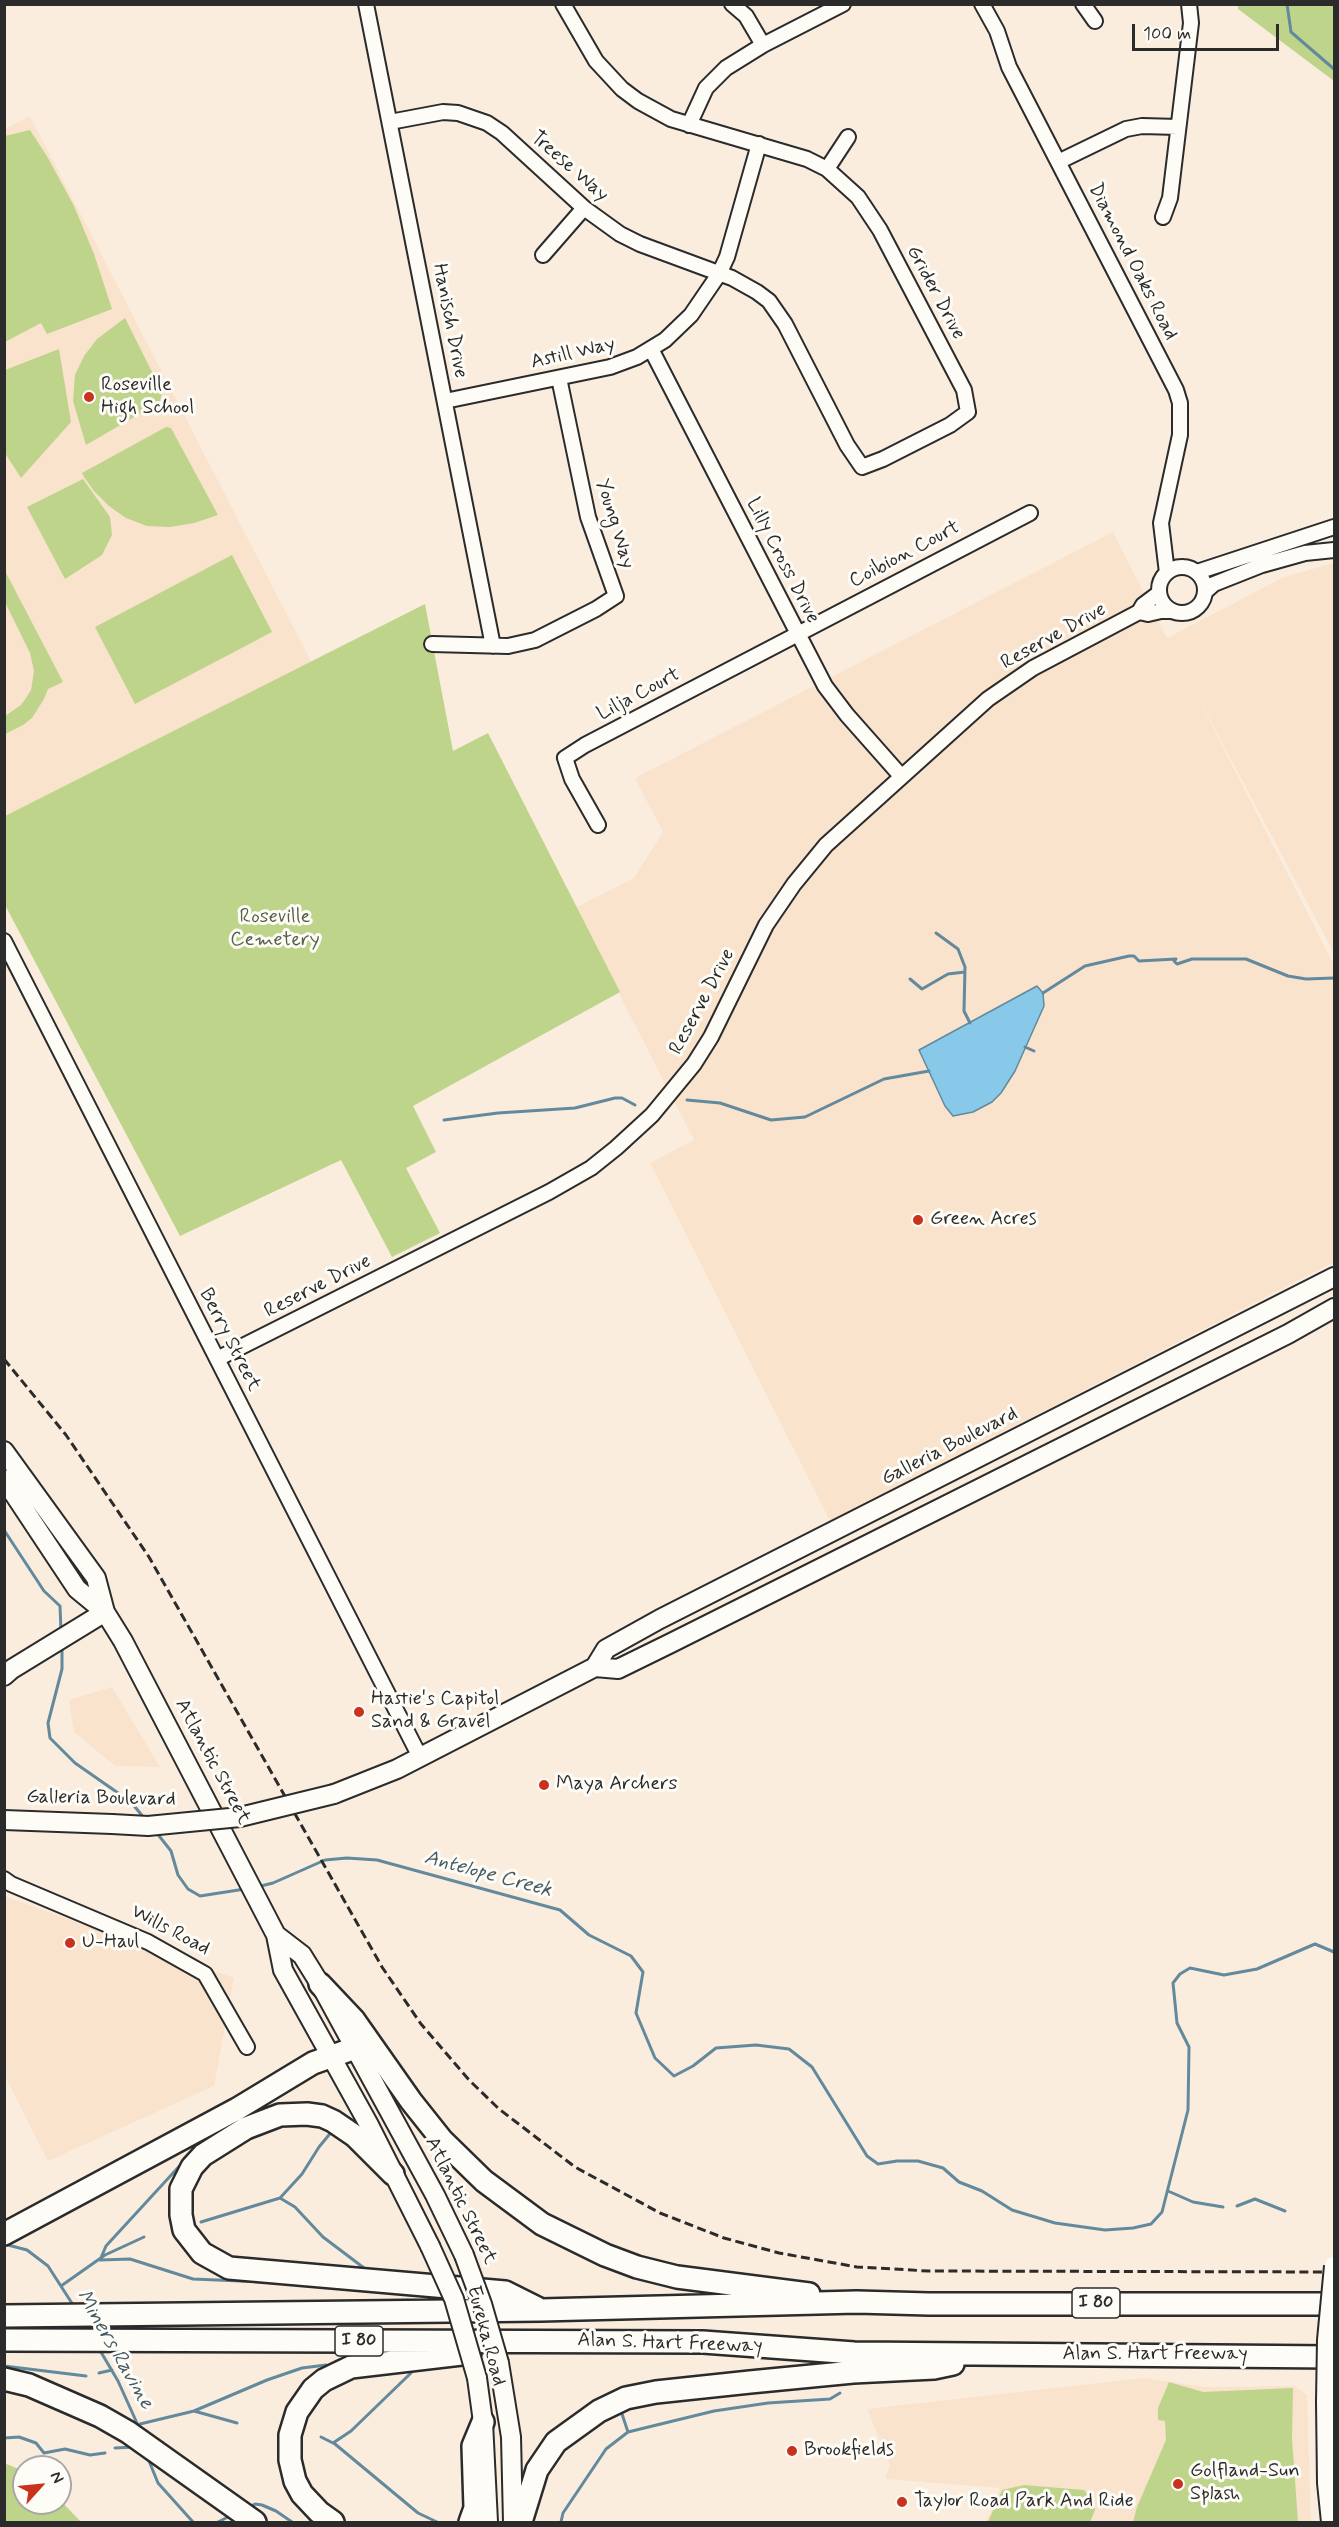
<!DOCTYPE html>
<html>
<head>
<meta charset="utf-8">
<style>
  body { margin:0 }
  #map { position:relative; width:1339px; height:2527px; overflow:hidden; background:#fbedde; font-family:Mynerve,sans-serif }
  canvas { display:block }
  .frame { position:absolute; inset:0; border:6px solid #2b2b2b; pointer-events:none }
  .north { position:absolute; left:12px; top:2455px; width:60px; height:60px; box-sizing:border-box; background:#fdfcf7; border:2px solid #a9a8a5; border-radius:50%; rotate:63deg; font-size:16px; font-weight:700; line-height:24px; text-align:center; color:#2b2b2b }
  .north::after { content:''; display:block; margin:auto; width:21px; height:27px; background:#c8321e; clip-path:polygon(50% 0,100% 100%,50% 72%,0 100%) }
  .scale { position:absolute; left:1132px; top:24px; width:147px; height:27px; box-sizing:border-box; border:3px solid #2b2b2b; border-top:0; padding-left:8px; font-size:18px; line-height:21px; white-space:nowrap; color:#2b2b2b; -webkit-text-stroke:4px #fdfcf7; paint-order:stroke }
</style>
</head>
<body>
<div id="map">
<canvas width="1339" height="2527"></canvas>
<div class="frame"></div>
<div class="north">N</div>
<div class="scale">100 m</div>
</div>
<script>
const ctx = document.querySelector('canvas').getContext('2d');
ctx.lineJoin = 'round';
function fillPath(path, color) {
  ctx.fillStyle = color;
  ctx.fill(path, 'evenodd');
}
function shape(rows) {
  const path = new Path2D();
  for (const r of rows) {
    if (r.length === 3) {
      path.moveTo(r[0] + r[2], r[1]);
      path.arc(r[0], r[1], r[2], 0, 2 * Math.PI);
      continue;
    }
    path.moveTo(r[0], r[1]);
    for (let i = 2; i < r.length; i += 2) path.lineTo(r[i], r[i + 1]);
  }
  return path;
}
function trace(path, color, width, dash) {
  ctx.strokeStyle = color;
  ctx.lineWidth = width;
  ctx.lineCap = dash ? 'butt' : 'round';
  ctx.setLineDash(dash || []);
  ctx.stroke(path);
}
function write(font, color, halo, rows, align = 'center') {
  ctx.font = font + ' Mynerve,sans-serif';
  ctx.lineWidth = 6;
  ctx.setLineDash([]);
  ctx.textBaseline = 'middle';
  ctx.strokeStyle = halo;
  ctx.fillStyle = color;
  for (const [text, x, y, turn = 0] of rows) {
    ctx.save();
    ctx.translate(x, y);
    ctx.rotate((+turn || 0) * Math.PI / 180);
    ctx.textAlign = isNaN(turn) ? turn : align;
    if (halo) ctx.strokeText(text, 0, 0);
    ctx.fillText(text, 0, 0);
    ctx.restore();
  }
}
const built = shape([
  [30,116,313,665,5,816,4,129],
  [1113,532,1167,638,1284,577,1334,563,1334,953,1193,688,1334,965,1334,1262,830,1521,650,1163,694,1140,575,908,634,878,663,832,635,778],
  [112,1687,160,1767,115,1766,74,1732,69,1700],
  [4,1896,234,1978,214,2086,48,2161,5,2076],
  [1144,2378,1204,2387,1295,2386,1307,2395,1311,2522,986,2522,1000,2488,885,2479,890,2465,867,2409]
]);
const green = shape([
  [1238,5,1334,5,1334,81,1238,9],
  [30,130,48,158,74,206,94,254,112,309,47,334,41,323,5,342,5,136],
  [125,318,162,392,160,402,86,445,73,401,75,375,84,356,97,339],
  [59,349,71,422,21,478,5,453,5,370],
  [166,427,171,428,218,515,194,523,170,527,147,526,126,518,109,506,94,491,84,477,82,473],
  [83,479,110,517,112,535,102,555,65,579,27,507],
  [232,555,272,632,135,704,95,627],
  [4,569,63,682,48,689,44,699,32,718,23,725,5,734,5,716,21,705,26,698,31,690,34,671,30,653,5,602],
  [425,604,453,751,488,733,620,992,413,1106,436,1152,406,1168,440,1233,392,1257,341,1160,180,1236,5,905,5,816],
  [1169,2382,1203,2392,1293,2388,1292,2438,1298,2522,1133,2522,1137,2507,1166,2440,1165,2421,1158,2420,1158,2408],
  [4,2463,24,2471,24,2503,60,2503,60,2500,81,2522,5,2522],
  [1024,2485,1084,2490,1095,2502,1095,2510,1090,2522,988,2522,1002,2490]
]);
const water = shape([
  [1037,986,1043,993,1044,1006,1015,1071,1001,1093,992,1102,973,1112,953,1116,945,1106,919,1050,1037,986]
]);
const stream = shape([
  [1287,4,1291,32,1334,69],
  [936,933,958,949,965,967,964,1011,970,1023],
  [910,979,922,989,948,974,965,972],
  [1043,993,1085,966,1129,956,1134,956,1139,961,1176,959,1174,961,1177,964,1192,959,1246,959,1288,976,1306,979,1334,978],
  [1025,1047,1034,1051],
  [687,1100,720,1103,771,1120,805,1117,884,1079,929,1071],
  [444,1120,498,1113,575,1108,615,1098,622,1098,635,1105],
  [4,1530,44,1591,60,1606,61,1631],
  [62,1646,62,1669,48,1723,50,1738,75,1763,131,1802,144,1818],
  [156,1832,171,1851,178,1875,188,1889,200,1896,245,1889],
  [257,1887,273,1883,325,1860,347,1858,377,1860,560,1910,589,1935,631,1956,643,1972,636,2013,655,2058,674,2076,693,2066,716,2048,756,2045,789,2049,812,2067,867,2156,878,2164,897,2161,918,2161,943,2168,959,2182,982,2191,1012,2210,1055,2223,1105,2230,1133,2228,1151,2224,1162,2212,1188,2110,1189,2047,1177,2023,1173,1983,1180,1974,1190,1968,1224,1975,1257,1969,1315,1944,1334,1952],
  [185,2160,106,2246,100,2260,130,2259,193,2279,287,2283],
  [1168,2191,1193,2202,1223,2207],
  [280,2198,302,2174,319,2147,333,2130],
  [1237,2206,1255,2199,1285,2211],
  [201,2222,280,2198,295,2207,323,2237,368,2271],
  [4,2244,27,2250,48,2266,75,2308],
  [61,2286,105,2255,144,2237],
  [98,2347,118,2381,141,2432],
  [4,2366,86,2376],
  [99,2373,112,2370],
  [194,2411,267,2380,302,2368,326,2365],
  [621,2411,628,2432],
  [140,2424,194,2411,237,2423],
  [321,2437,335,2444,418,2513,437,2522],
  [4,2438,19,2437,36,2443,44,2453,65,2449,90,2455,105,2453],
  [333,2443,351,2431,411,2373],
  [115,2448,135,2447],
  [147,2456,158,2483,193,2522],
  [249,2507,255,2504,262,2505,276,2511,292,2522],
  [218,2522,232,2515],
  [561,2522,563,2513,606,2449,628,2432,714,2411,768,2403,830,2399,840,2393]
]);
const minor = shape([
  [366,4,493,646],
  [732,4,746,16,763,45],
  [982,4,997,31,1009,67,1176,390,1180,403,1180,435,1161,523,1167,573],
  [1083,4,1095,21],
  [390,122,443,112,458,113,487,123,502,133,584,208,620,234,640,244,732,278,757,292,769,301,785,324,847,445,862,467,883,459,950,425,968,412,964,390,880,230,858,197,827,169,807,159,671,119,638,101,622,89,596,61,563,4],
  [689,125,706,88,726,68,763,45,843,4],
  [1058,162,1126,129,1142,126,1178,127],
  [827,169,848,137],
  [1163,217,1170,198,1191,23,1189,4],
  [543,255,584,208],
  [651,349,825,686,847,715,901,776],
  [445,401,610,367,637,357,665,340,691,315,719,274,727,257,759,144],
  [1182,590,23],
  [1197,572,1334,527],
  [1206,591,1214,584,1262,565,1305,553,1334,550],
  [1139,612,1148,614,1161,611,1172,611],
  [432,644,508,646,535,640,596,609,616,596,588,517,559,378],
  [598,825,572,779,565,758,585,745,1030,513],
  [4,941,420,1757],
  [217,1359,549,1192,591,1168,616,1148,652,1115,694,1064,711,1037,766,925,794,884,826,845,988,699,1033,668,1139,612,1143,605,1159,593],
  [4,1879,11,1884,148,1942,205,1974,247,2047]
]);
const major = shape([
  [4,1451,96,1578,105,1612,123,1641,276,1935,283,1970,368,2123,430,2246],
  [4,1479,77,1589,105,1612],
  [595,1667,606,1649,660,1619,1334,1277],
  [4,1676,12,1669,105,1612],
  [334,1794,397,1769,595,1667,618,1669,671,1643,1288,1334,1334,1308],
  [4,1820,112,1824],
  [276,1935,302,1955,320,1984,435,2195,464,2255],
  [499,2363,511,2437,513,2522],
  [477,2378,483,2422,488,2522],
  [1326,2402,1327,2483,1331,2522]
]);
const highway = shape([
  [320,1984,354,2020,411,2101,442,2140,484,2181,542,2224,605,2255,637,2267,677,2277,809,2294],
  [393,2174,355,2136,333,2121,322,2116,307,2114,280,2115,246,2128,203,2155,192,2167,181,2189,181,2215,184,2230,202,2253,229,2268,505,2292,537,2308],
  [4,2234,237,2109,313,2063,355,2048],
  [4,2316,541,2310,857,2302,929,2304,1334,2304],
  [4,2340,703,2342,854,2353,1334,2357],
  [4,2379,29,2385,100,2416,128,2432,255,2522],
  [333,2522,319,2512,302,2494,295,2481,290,2460,290,2435,297,2412,313,2389,324,2380,351,2367,470,2353],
  [470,2522,475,2508,473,2446,483,2422],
  [521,2522,537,2470,556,2442,599,2411,626,2398,656,2392,750,2382,853,2372,934,2368,953,2364]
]);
const rail = shape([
  [4,1359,66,1435,149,1557,382,1967,421,2024,469,2080,499,2109,575,2167,660,2213,724,2238,779,2253,857,2267,928,2271,1334,2272]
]);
const majorBridge = shape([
  [112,1824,148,1826,240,1817,334,1794],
  [430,2246,454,2299,477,2378],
  [464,2255,482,2304,499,2363],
  [1326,2402,1327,2340,1334,2266]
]);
const markers = [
  [89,397,6,"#c8321e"],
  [918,1220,6,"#c8321e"],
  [359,1712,6,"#c8321e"],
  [544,1785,6,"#c8321e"],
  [70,1943,6,"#c8321e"],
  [792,2451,6,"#c8321e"],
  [1178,2484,6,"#c8321e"],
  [902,2502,6,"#c8321e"]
];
const shields = [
  [1096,2303,48],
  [359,2341,48]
];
const shieldNames = [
  ["I 80",1096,2303],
  ["I 80",359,2341]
];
const streetNames = [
  ["Treese Way",569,167,41],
  ["Diamond Oaks Road",1132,262,63],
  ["Grider Drive",935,293,62],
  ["Hanisch Drive",449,321,79],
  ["Astill Way",573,354,-13],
  ["Young Way",614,524,73],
  ["Coibion Court",905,555,-28],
  ["Lilly Cross Drive",782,561,63],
  ["Reserve Drive",1054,637,-29],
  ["Lilja Court",639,695,-28],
  ["Reserve Drive",703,1002,-62],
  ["Reserve Drive",318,1287,-27],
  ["Berry Street",229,1340,63],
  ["Galleria Boulevard",950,1447,-27],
  ["Atlantic Street",212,1762,62],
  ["Galleria Boulevard",101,1799,1],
  ["Wills Road",170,1931,28],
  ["Atlantic Street",460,2201,64],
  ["Eureka Road",485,2336,75],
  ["Alan S. Hart Freeway",670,2344,2],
  ["Alan S. Hart Freeway",1155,2355]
];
const poiNames = [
  ["Roseville",101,386],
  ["High School",101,409],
  ["Green Acres",930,1220],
  ["Hastie's Capitol",371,1700],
  ["Sand & Gravel",371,1723],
  ["Maya Archers",556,1785],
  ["U-Haul",82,1943],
  ["Brookfields",804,2451],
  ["Golfland-Sun",1190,2472],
  ["Splash",1190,2495],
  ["Taylor Road Park And Ride",914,2502]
];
const parkNames = [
  ["Roseville",275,918],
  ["Cemetery",275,941]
];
const waterNames = [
  ["Antelope Creek",488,1875,15],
  ["Miners Ravine",114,2350,60]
];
fillPath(built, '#f9e3cd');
fillPath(green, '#bed48a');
fillPath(water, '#88c8e9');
trace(water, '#63899d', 1.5);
trace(stream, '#63899d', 3);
trace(minor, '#2b2b2b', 18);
trace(major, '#2b2b2b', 22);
trace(highway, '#2b2b2b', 26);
trace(minor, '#fdfcf7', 14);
trace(major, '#fdfcf7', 18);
trace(highway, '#fdfcf7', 21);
trace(rail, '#2b2b2b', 3, [9, 4.5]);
trace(majorBridge, '#2b2b2b', 22, []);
trace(majorBridge, '#fdfcf7', 18);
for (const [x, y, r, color] of markers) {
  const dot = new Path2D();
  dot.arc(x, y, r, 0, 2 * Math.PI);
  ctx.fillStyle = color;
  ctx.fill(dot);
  trace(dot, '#fdfcf7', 2);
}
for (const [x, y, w] of shields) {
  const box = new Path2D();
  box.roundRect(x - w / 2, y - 15, w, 30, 4.5);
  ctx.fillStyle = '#fdfcf7';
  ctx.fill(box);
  trace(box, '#2b2b2b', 1.5);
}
write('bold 18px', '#2b2b2b', null, shieldNames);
write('20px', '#2b2b2b', '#fdfcf7', streetNames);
write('20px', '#2b2b2b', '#fdfcf7', poiNames, 'left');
write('20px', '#575e48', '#fdfcf7', parkNames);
write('italic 21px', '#475a64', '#fdfcf7', waterNames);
</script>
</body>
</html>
